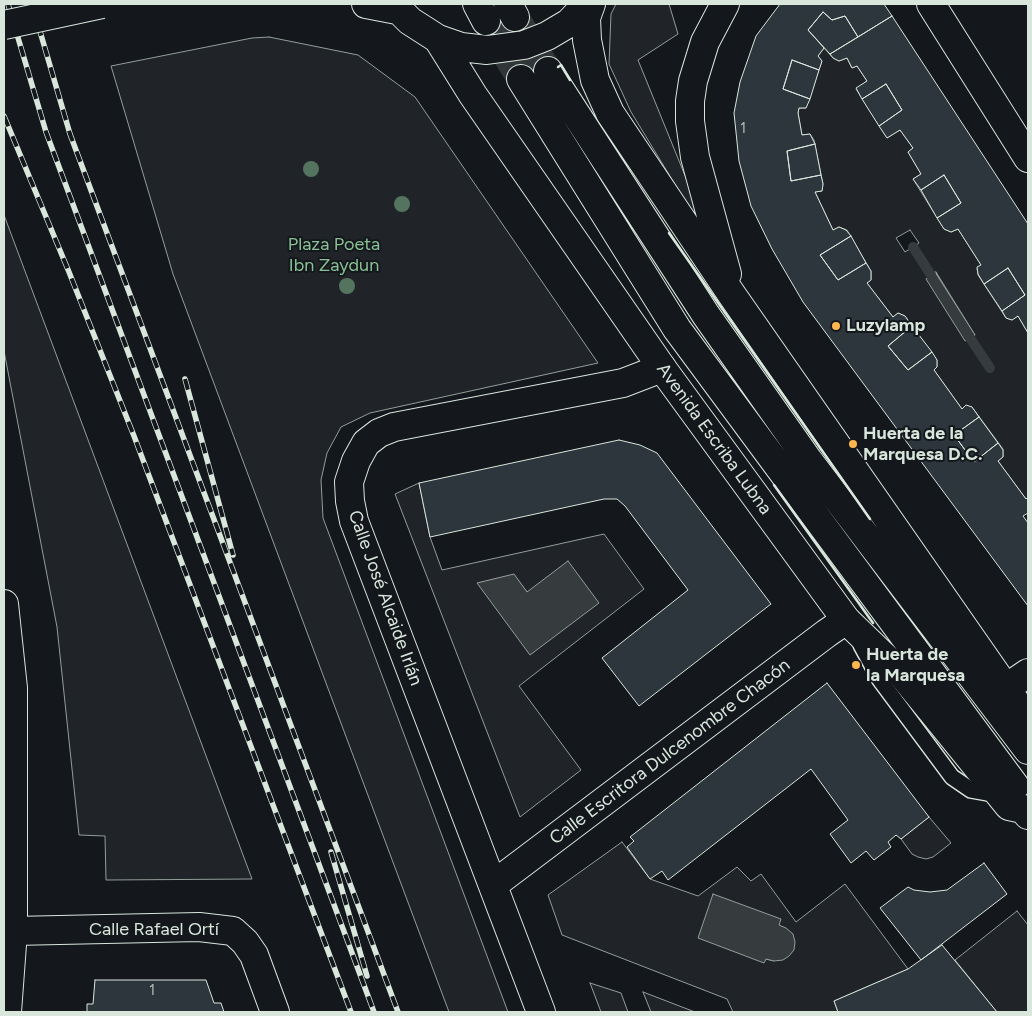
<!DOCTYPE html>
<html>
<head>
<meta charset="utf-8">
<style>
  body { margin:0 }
  #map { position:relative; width:1032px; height:1016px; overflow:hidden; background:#14181c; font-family:Figtree,sans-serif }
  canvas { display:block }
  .frame { position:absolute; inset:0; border:5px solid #d8e6dc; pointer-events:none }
</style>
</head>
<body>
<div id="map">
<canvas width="1032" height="1016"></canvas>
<div class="frame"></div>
</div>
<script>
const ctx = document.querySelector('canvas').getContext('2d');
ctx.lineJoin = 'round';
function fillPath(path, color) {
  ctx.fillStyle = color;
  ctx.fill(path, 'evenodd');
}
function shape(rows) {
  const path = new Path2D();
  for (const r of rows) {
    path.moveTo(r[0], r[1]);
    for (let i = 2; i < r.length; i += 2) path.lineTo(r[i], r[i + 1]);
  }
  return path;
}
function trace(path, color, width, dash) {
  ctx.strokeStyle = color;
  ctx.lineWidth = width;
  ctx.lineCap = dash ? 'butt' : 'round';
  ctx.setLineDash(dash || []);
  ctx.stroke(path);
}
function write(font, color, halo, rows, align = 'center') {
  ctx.font = font + ' Figtree,sans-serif';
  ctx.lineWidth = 4;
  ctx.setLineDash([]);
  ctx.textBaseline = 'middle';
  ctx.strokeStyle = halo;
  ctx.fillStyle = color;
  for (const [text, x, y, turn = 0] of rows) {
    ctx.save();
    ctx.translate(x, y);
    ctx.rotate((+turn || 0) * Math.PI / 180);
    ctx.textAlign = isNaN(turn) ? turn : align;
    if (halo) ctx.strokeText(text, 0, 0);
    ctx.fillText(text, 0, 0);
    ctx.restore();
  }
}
const green = shape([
  [616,4,669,4,678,34,638,60,699,210,693,214,631,112,609,64,611,14,616,4],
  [269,37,358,55,415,97,598,363,370,413,341,427,327,453,321,480,323,518,508,1012,449,1012,173,274,111,66,252,38,269,37],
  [824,48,833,58,839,61,847,58,852,68,857,66,867,81,856,89,887,138,900,130,913,148,908,152,921,174,913,179,944,229,951,232,958,229,981,265,977,268,978,275,1006,318,1012,320,1018,316,1028,333,1028,497,1026,499,998,461,1003,457,1003,449,972,407,962,409,934,370,937,367,937,360,905,316,898,313,893,317,867,283,871,280,871,271,847,230,839,227,833,230,815,192,822,191,823,184,814,140,810,134,802,135,798,113,799,108,806,108,822,61,818,56,824,48],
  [910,230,919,243,905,252,896,238,910,230],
  [936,272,975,335,966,341,936,272],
  [4,215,84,429,252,879,106,880,105,836,79,835,57,627,4,351,4,215],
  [419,483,430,537,442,570,604,534,644,589,519,686,581,770,520,817,395,494,419,483],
  [514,575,527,592,478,583,514,575],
  [929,817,951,843,933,857,926,859,918,857,912,854,901,839,929,817],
  [622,842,650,879,698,896,737,867,751,881,761,874,796,922,845,884,908,969,834,1001,838,1012,733,1012,727,999,562,935,548,895,622,842],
  [713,895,778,925,774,961,766,959,713,895],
  [1017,911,1028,925,1028,1012,997,1012,955,960,1017,911],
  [590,983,621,993,628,1012,601,1012,590,983],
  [643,992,695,1012,651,1012,643,992]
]);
const water = shape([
  [935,272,975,335,965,341,926,279,935,272],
  [568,561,599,603,530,655,477,583,514,574,527,592,568,561],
  [713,894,781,919,779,925,786,928,793,934,795,942,794,950,789,956,783,960,774,961,766,959,764,963,698,938,713,894]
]);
const stream = shape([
  [913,247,931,275],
  [970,338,990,368]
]);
const building = shape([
  [780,4,884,4,892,16,858,37,845,16,832,20,823,12,808,30,824,48,818,56,822,61,819,70,792,60,783,89,810,99,806,108,799,108,798,113,802,135,810,134,815,144,787,151,791,181,821,175,823,184,822,191,815,192,833,230,839,227,846,230,851,236,820,255,838,280,866,263,871,271,871,280,867,283,893,317,898,313,905,316,912,326,888,346,908,370,932,352,937,360,937,367,934,370,962,409,966,405,972,407,979,417,954,435,974,462,998,443,1003,450,1003,457,998,461,1026,499,1028,497,1028,513,1023,516,1028,523,1028,606,803,302,772,249,751,206,739,161,734,113,740,82,756,36,780,4],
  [823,12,832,20,845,16,858,37,830,54,808,30,823,12],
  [892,16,1028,224,1028,333,1018,316,1012,320,1006,318,1002,311,1025,295,1008,268,984,284,978,274,977,267,981,265,958,229,951,232,944,229,937,218,961,203,944,175,921,190,913,179,921,174,908,152,913,148,900,130,887,138,879,126,902,110,886,84,862,99,856,88,867,81,857,66,852,68,847,58,839,61,833,58,830,54,892,16],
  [792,60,819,70,810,99,783,89,792,60],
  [886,84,902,110,879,126,862,99,886,84],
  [815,144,821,175,791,181,787,151,815,144],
  [944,175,961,203,937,218,921,190,944,175],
  [851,236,866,263,838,280,820,255,851,236],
  [1008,268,1025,295,1002,311,984,284,1008,268],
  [912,326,932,352,908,370,888,346,912,326],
  [979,417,998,443,974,462,954,435,979,417],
  [619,440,640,445,657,453,771,604,639,706,602,658,688,590,625,506,617,499,604,499,430,537,419,483,619,440],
  [827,683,929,817,901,839,896,835,888,842,891,847,874,860,866,851,851,863,830,834,848,820,811,769,668,880,662,871,650,879,627,847,634,841,630,837,827,683],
  [984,863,1007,894,921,960,880,908,908,887,914,890,930,892,947,890,984,863],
  [942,945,997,1012,838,1012,834,1001,908,969,942,945],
  [95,980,206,980,214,1003,221,1003,224,1012,87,1012,87,1004,93,1004,95,980]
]);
const primaryTunnel = shape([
  [515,17,548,71],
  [486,21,521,79]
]);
const lane = shape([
  [861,645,880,680,952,777,971,790,999,795]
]);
const street = shape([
  [931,4,1028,158],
  [1006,688,1028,673],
  [493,885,827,633,846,620],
  [13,931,199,927,233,931,245,942,254,955,275,1012],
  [541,1012,354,521,350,501,349,482,356,461,366,443,379,433,394,427,623,383,662,368]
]);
const primary = shape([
  [366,4,397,10],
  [393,4,410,21,438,39,461,47,487,50,524,45,547,36,569,23,587,4],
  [477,4,486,21],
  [508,4,515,17],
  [591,4,586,18,587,40,595,80,610,113,732,295,1028,720],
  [725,4,705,42,693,81,690,101,690,121,695,157,727,274],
  [438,39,473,95,662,368,846,620,901,673,1009,806,1023,809,1028,815],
  [548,71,706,315,808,460,1028,750],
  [521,79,677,329,1015,786],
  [4,604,13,688,13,931,7,1012]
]);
const rail = shape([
  [8,4,46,132,374,1012],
  [32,4,70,134,398,1012],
  [4,116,69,272,134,436,351,1012],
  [185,379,233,555],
  [331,852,367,976]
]);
const primaryBridge = shape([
  [4,25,102,4]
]);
const wall = shape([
  [558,67,561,65,570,80],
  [669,233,870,519],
  [774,485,873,623]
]);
const trees = [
  [311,169],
  [402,204],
  [347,286]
];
const markers = [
  [836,326,5,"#ffb74d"],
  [853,444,5,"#ffb74d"],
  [856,665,5,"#ffb74d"]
];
const numberNames = [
  ["1",743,129],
  ["1",152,991]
];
const parkNames = [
  ["Plaza Poeta",334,245],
  ["Ibn Zaydun",334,266]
];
const poiNames = [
  ["Luzylamp",846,326],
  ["Huerta de la",863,434],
  ["Marquesa D.C.",863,455],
  ["Huerta de",866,655],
  ["la Marquesa",866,676]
];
const streetNames = [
  ["Avenida Escriba Lubna",714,439,54],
  ["Calle José Alcaide Irlán",385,598,70],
  ["Calle Escritora Dulcenombre Chacón",670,752,-37],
  ["Calle Rafael Ortí",154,930]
];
fillPath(green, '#202428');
trace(green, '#939e99', 1);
fillPath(water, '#363b3e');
trace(water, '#939e99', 1);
trace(stream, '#363b3e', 10);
fillPath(building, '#2c363c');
trace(building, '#d8e6dc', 1);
trace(primaryTunnel, '#313739', 28, [28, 14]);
trace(lane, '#d8e6dc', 18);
trace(street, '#d8e6dc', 30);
trace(primary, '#d8e6dc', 30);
trace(lane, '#14181c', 15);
trace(street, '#14181c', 28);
trace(primary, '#14181c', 28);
trace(rail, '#d8e6dc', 5.5);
trace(rail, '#14181c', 4, [11]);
trace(primaryBridge, '#d8e6dc', 30, []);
trace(primaryBridge, '#14181c', 28);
trace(wall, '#d8e6dc', 2.5);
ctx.fillStyle = '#55745f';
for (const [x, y] of trees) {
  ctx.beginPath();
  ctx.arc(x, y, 8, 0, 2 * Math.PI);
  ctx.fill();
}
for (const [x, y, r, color] of markers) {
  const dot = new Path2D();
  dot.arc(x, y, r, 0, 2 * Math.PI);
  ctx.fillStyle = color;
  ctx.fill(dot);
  trace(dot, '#14181c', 2);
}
write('15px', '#adbab4', null, numberNames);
write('18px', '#8ac095', '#14181c', parkNames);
write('bold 18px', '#d8e6dc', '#14181c', poiNames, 'left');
write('18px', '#d8e6dc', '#14181c', streetNames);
</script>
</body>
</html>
